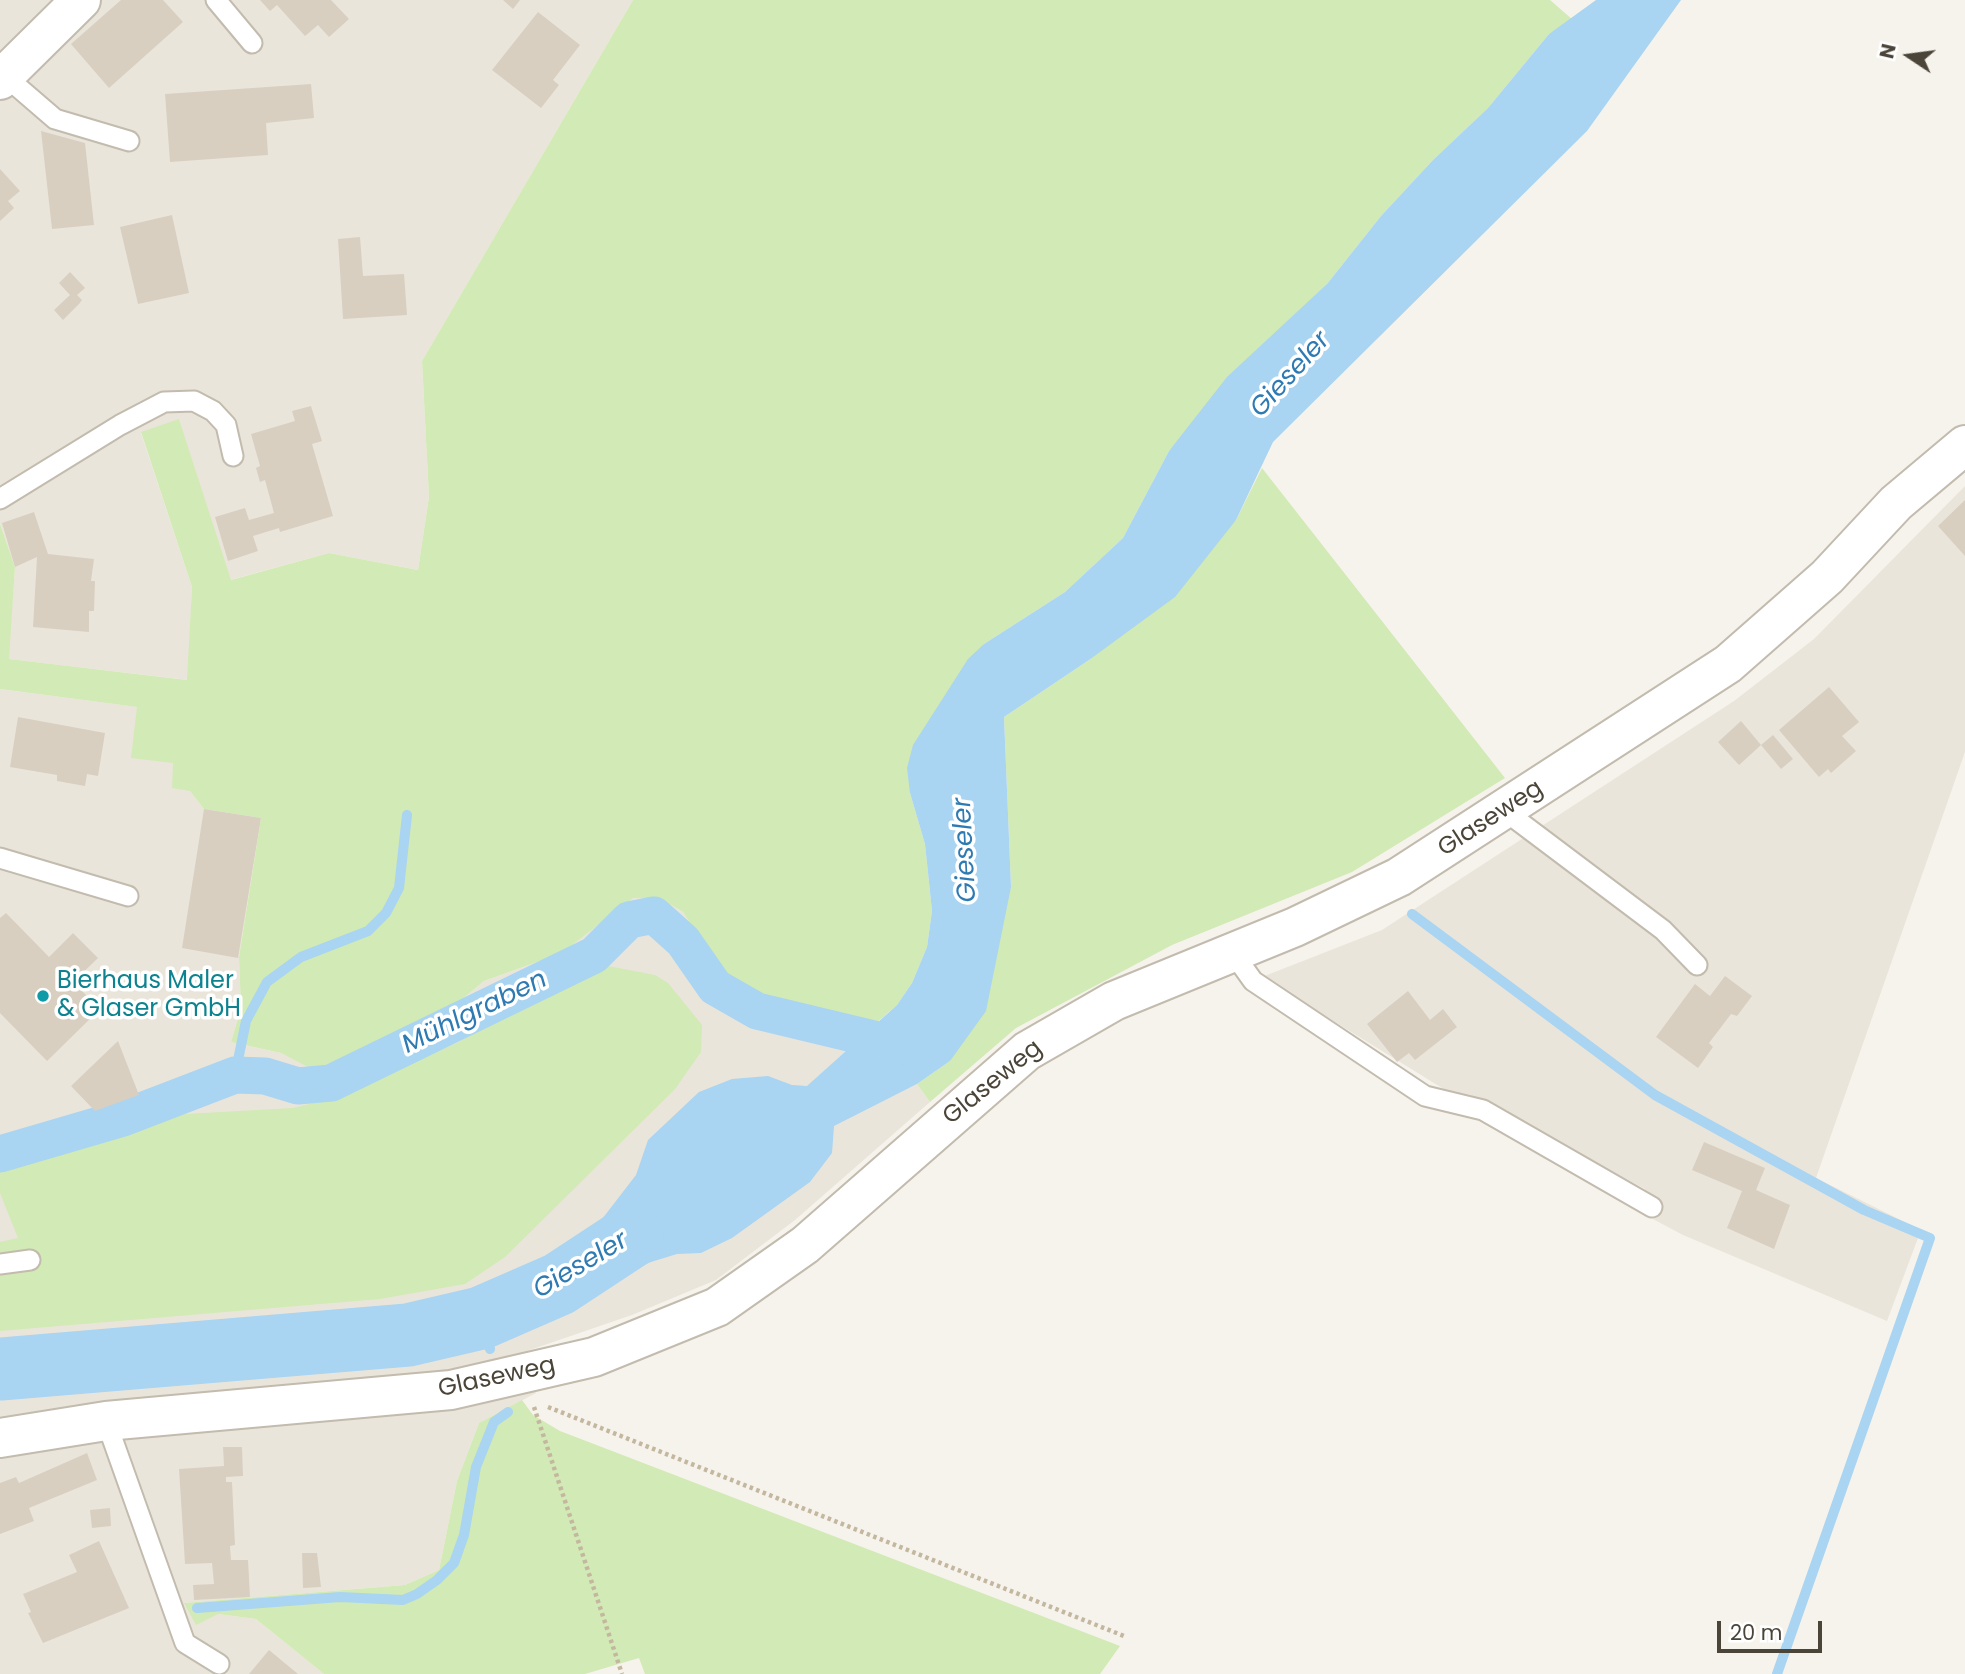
<!DOCTYPE html>
<html>
<head>
<meta charset="utf-8">
<style>
  body { margin:0 }
  #map { position:relative; width:1965px; height:1674px; overflow:hidden; background:#f6f3ec; font-family:Poppins,sans-serif }
  canvas { display:block }
  .north { position:absolute; left:1874px; top:21px; width:70px; height:70px; -webkit-text-stroke:5px #fff; paint-order:stroke; rotate:283deg; font-size:19px; font-weight:700; line-height:28px; text-align:center; color:#4b4439 }
  .north::after { content:''; display:block; margin:auto; width:24px; height:32px; background:#4b4439; clip-path:polygon(50% 0,100% 100%,50% 72%,0 100%) }
  .scale { position:absolute; left:1717px; top:1621px; width:105px; height:32px; box-sizing:border-box; border:4px solid #4b4439; border-top:0; padding-left:9px; font-size:21px; line-height:24px; white-space:nowrap; color:#4b4439; -webkit-text-stroke:5px #fff; paint-order:stroke }
</style>
</head>
<body>
<div id="map">
<canvas width="1965" height="1674"></canvas>
<div class="north">N</div>
<div class="scale">20 m</div>
</div>
<script>
const ctx = document.querySelector('canvas').getContext('2d');
ctx.lineJoin = 'round';
function fillPath(path, color) {
  ctx.fillStyle = color;
  ctx.fill(path, 'evenodd');
}
function shape(rows) {
  const path = new Path2D();
  for (const r of rows) {
    path.moveTo(r[0], r[1]);
    for (let i = 2; i < r.length; i += 2) path.lineTo(r[i], r[i + 1]);
  }
  return path;
}
function trace(path, color, width, dash) {
  ctx.strokeStyle = color;
  ctx.lineWidth = width;
  ctx.lineCap = dash ? 'butt' : 'round';
  ctx.setLineDash(dash || []);
  ctx.stroke(path);
}
function write(font, color, halo, rows, align = 'center') {
  ctx.font = font + ' Poppins,sans-serif';
  ctx.lineWidth = 7;
  ctx.setLineDash([]);
  ctx.textBaseline = 'middle';
  ctx.strokeStyle = halo;
  ctx.fillStyle = color;
  for (const [text, x, y, turn = 0] of rows) {
    ctx.save();
    ctx.translate(x, y);
    ctx.rotate((+turn || 0) * Math.PI / 180);
    ctx.textAlign = isNaN(turn) ? turn : align;
    if (halo) ctx.strokeText(text, 0, 0);
    ctx.fillText(text, 0, 0);
    ctx.restore();
  }
}
const residential = shape([
  [0,0,633,0,422,361,429,497,418,570,329,553,230,580,179,420,141,433,192,587,188,680,8,659,15,567,0,524],
  [1965,486,1965,752,1816,1178,1921,1230,1887,1321,1683,1235,1634,1209,1645,1189,1471,1095,1447,1091,1262,977,1382,930,1734,701,1814,639],
  [0,689,138,707,190,791,204,809,261,818,239,957,241,1008,231,1042,281,1053,314,1069,447,1012,484,981,562,953,632,898,661,899,683,912,714,962,782,1004,874,1025,808,1086,834,1125,917,1084,930,1102,795,1220,716,1280,632,1315,521,1353,536,1393,479,1423,457,1481,439,1570,405,1585,185,1603,218,1614,256,1619,324,1674,0,1674]
]);
const green = shape([
  [633,0,1550,0,1573,20,1549,34,1488,108,1433,160,1381,216,1327,284,1169,451,1123,538,1065,592,984,644,910,793,925,844,932,911,927,947,912,983,897,1005,874,1025,782,1004,734,980,714,962,683,912,661,899,633,898,562,953,484,981,447,1012,314,1070,281,1053,231,1042,241,1008,239,957,261,818,204,809,190,791,172,788,173,763,131,758,137,707,0,689,0,524,15,567,9,659,187,680,192,587,141,432,179,419,231,580,329,553,418,570,429,497,422,361],
  [1262,468,1505,778,1352,872,1172,945,1016,1028,930,1102,917,1084,950,1061,1011,887,1004,717,1089,660,1236,520],
  [608,966,655,975,668,983,702,1025,701,1052,675,1089,505,1257,465,1284,380,1299,0,1331,0,1242,18,1238,0,1193,0,1169,37,1153,81,1146,185,1114,293,1108,333,1098,459,1042,522,1004,585,979],
  [522,1400,533,1415,560,1431,1120,1646,1100,1674,645,1674,639,1658,585,1674,324,1674,256,1619,218,1614,196,1625,184,1603,405,1585,439,1570,457,1481,479,1423]
]);
const water = shape([
  [1596,0,1681,0,1587,131,1273,442,1236,520,1175,597,1089,660,1004,717,1011,887,986,1011,950,1061,917,1084,834,1126,832,1153,810,1182,732,1238,701,1253,677,1254,651,1262,577,1292,559,1284,562,1262,599,1223,636,1175,648,1140,699,1092,732,1079,768,1076,792,1085,807,1086,897,1005,912,983,927,947,932,911,925,844,910,793,907,768,913,745,968,659,984,644,1065,592,1123,538,1169,451,1227,377,1327,284,1381,216,1433,160,1488,108,1549,34]
]);
const stream = shape([
  [1412,914,1655,1095,1864,1210,1930,1238,1777,1674],
  [235,1075,246,1021,267,982,301,957,368,931,386,913,399,888,407,815],
  [481,1318,490,1349],
  [197,1608,340,1597,403,1600,417,1594,437,1580,454,1563,464,1535,476,1467,494,1422,508,1412]
]);
const canal = shape([
  [0,1154,123,1118,235,1075,265,1076,298,1086,331,1083,594,955,629,920,654,915,683,941,715,987,757,1011,907,1047]
]);
const river = shape([
  [0,1369,408,1335,481,1318,559,1284,632,1236]
]);
const building = shape([
  [121,0,163,0,183,22,109,88,71,44],
  [260,0,331,0,349,19,329,37,318,25,305,36,277,5,270,11],
  [503,0,520,0,513,9],
  [538,12,580,45,553,80,559,85,541,108,492,70],
  [311,84,314,118,266,123,268,155,170,162,165,94],
  [41,131,85,143,94,225,52,229],
  [0,169,20,191,8,201,14,208,0,221],
  [172,215,189,293,138,304,120,227],
  [360,237,363,276,404,274,407,315,343,319,338,239],
  [70,272,85,288,77,295,82,300,79,304,63,320,54,310,70,295,59,283],
  [311,406,322,441,312,444,333,516,280,532,279,528,253,536,258,551,228,561,215,517,245,508,249,520,274,513,265,480,260,482,256,468,260,466,251,434,295,421,292,411],
  [1965,500,1965,556,1938,526],
  [34,512,48,554,94,559,91,581,95,581,94,611,89,611,89,632,33,627,37,557,15,567,2,523],
  [1829,687,1859,722,1842,736,1856,751,1831,773,1828,769,1819,777,1779,730],
  [18,717,105,733,98,776,87,774,85,786,57,781,57,775,10,767],
  [1741,721,1761,745,1739,765,1718,742],
  [1773,735,1793,759,1781,769,1761,745],
  [204,809,261,818,238,958,182,948],
  [6,913,49,957,73,933,98,958,73,982,100,1009,47,1061,0,1013,0,918],
  [1725,976,1752,996,1737,1016,1731,1014,1709,1043,1713,1047,1698,1068,1656,1037,1695,984,1710,996],
  [1408,991,1430,1020,1443,1009,1457,1027,1415,1060,1409,1053,1397,1062,1367,1024],
  [118,1041,139,1095,95,1111,71,1086],
  [1704,1142,1765,1168,1756,1190,1790,1205,1774,1249,1727,1228,1742,1191,1692,1170],
  [223,1447,242,1447,243,1476,226,1477,226,1482,232,1482,235,1545,230,1546,231,1560,248,1560,250,1597,194,1600,193,1585,214,1584,212,1563,185,1564,179,1469,224,1466],
  [87,1453,97,1480,29,1508,34,1521,0,1534,0,1483,16,1477,19,1483],
  [110,1508,111,1526,92,1528,90,1510],
  [99,1541,129,1608,43,1643,28,1613,31,1612,23,1594,77,1572,69,1555],
  [302,1553,317,1553,321,1587,303,1588],
  [269,1650,298,1674,249,1674]
]);
const path = shape([
  [534,1407,622,1674],
  [548,1407,1124,1636]
]);
const service = shape([
  [216,0,252,43],
  [5,76,55,119,129,141],
  [0,499,120,425,164,402,194,401,213,411,226,425,233,456],
  [1505,811,1663,930,1697,965],
  [0,858,128,896],
  [1233,953,1253,981,1425,1096,1483,1110,1652,1207],
  [0,1264,30,1260],
  [106,1421,185,1643,219,1664]
]);
const minor = shape([
  [0,80,81,0]
]);
const tertiary = shape([
  [0,1438,106,1421,451,1390,594,1357,717,1307,805,1245,1027,1051,1114,1001,1295,927,1399,877,1728,664,1827,577,1896,503,1965,445]
]);
const markers = [
  [43,996,7,"#0f9aa8"]
];
const streetNames = [
  ["Glaseweg",1491,819,-33],
  ["Glaseweg",993,1083,-39],
  ["Glaseweg",497,1378,-12]
];
const cultureNames = [
  ["Bierhaus Maler",57,982],
  ["& Glaser GmbH",57,1010]
];
const waterNames = [
  ["Gieseler",1291,375,-48],
  ["Gieseler",966,850,-93],
  ["Mühlgraben",475,1013,-26],
  ["Gieseler",581,1266,-31]
];
fillPath(residential, '#eae5da');
fillPath(green, '#d2eab5');
fillPath(water, '#a9d4f2');
trace(stream, '#a9d4f2', 10);
trace(canal, '#a9d4f2', 37);
trace(river, '#a9d4f2', 63);
fillPath(building, '#d8cfc1');
trace(service, '#c2bbae', 23);
trace(minor, '#c2bbae', 42);
trace(tertiary, '#c2bbae', 42);
trace(path, '#c4b79f', 4.5, [3.5, 3.5]);
trace(service, '#fff', 19);
trace(minor, '#fff', 38);
trace(tertiary, '#fff', 38);
for (const [x, y, r, color] of markers) {
  const dot = new Path2D();
  dot.arc(x, y, r, 0, 2 * Math.PI);
  ctx.fillStyle = color;
  ctx.fill(dot);
  trace(dot, '#fff', 2.5);
}
write('24px', '#4b4439', '#fff', streetNames);
write('24px', '#0d838f', '#fff', cultureNames, 'left');
write('italic 26px', '#2e7ab2', '#fff', waterNames);
</script>
</body>
</html>
